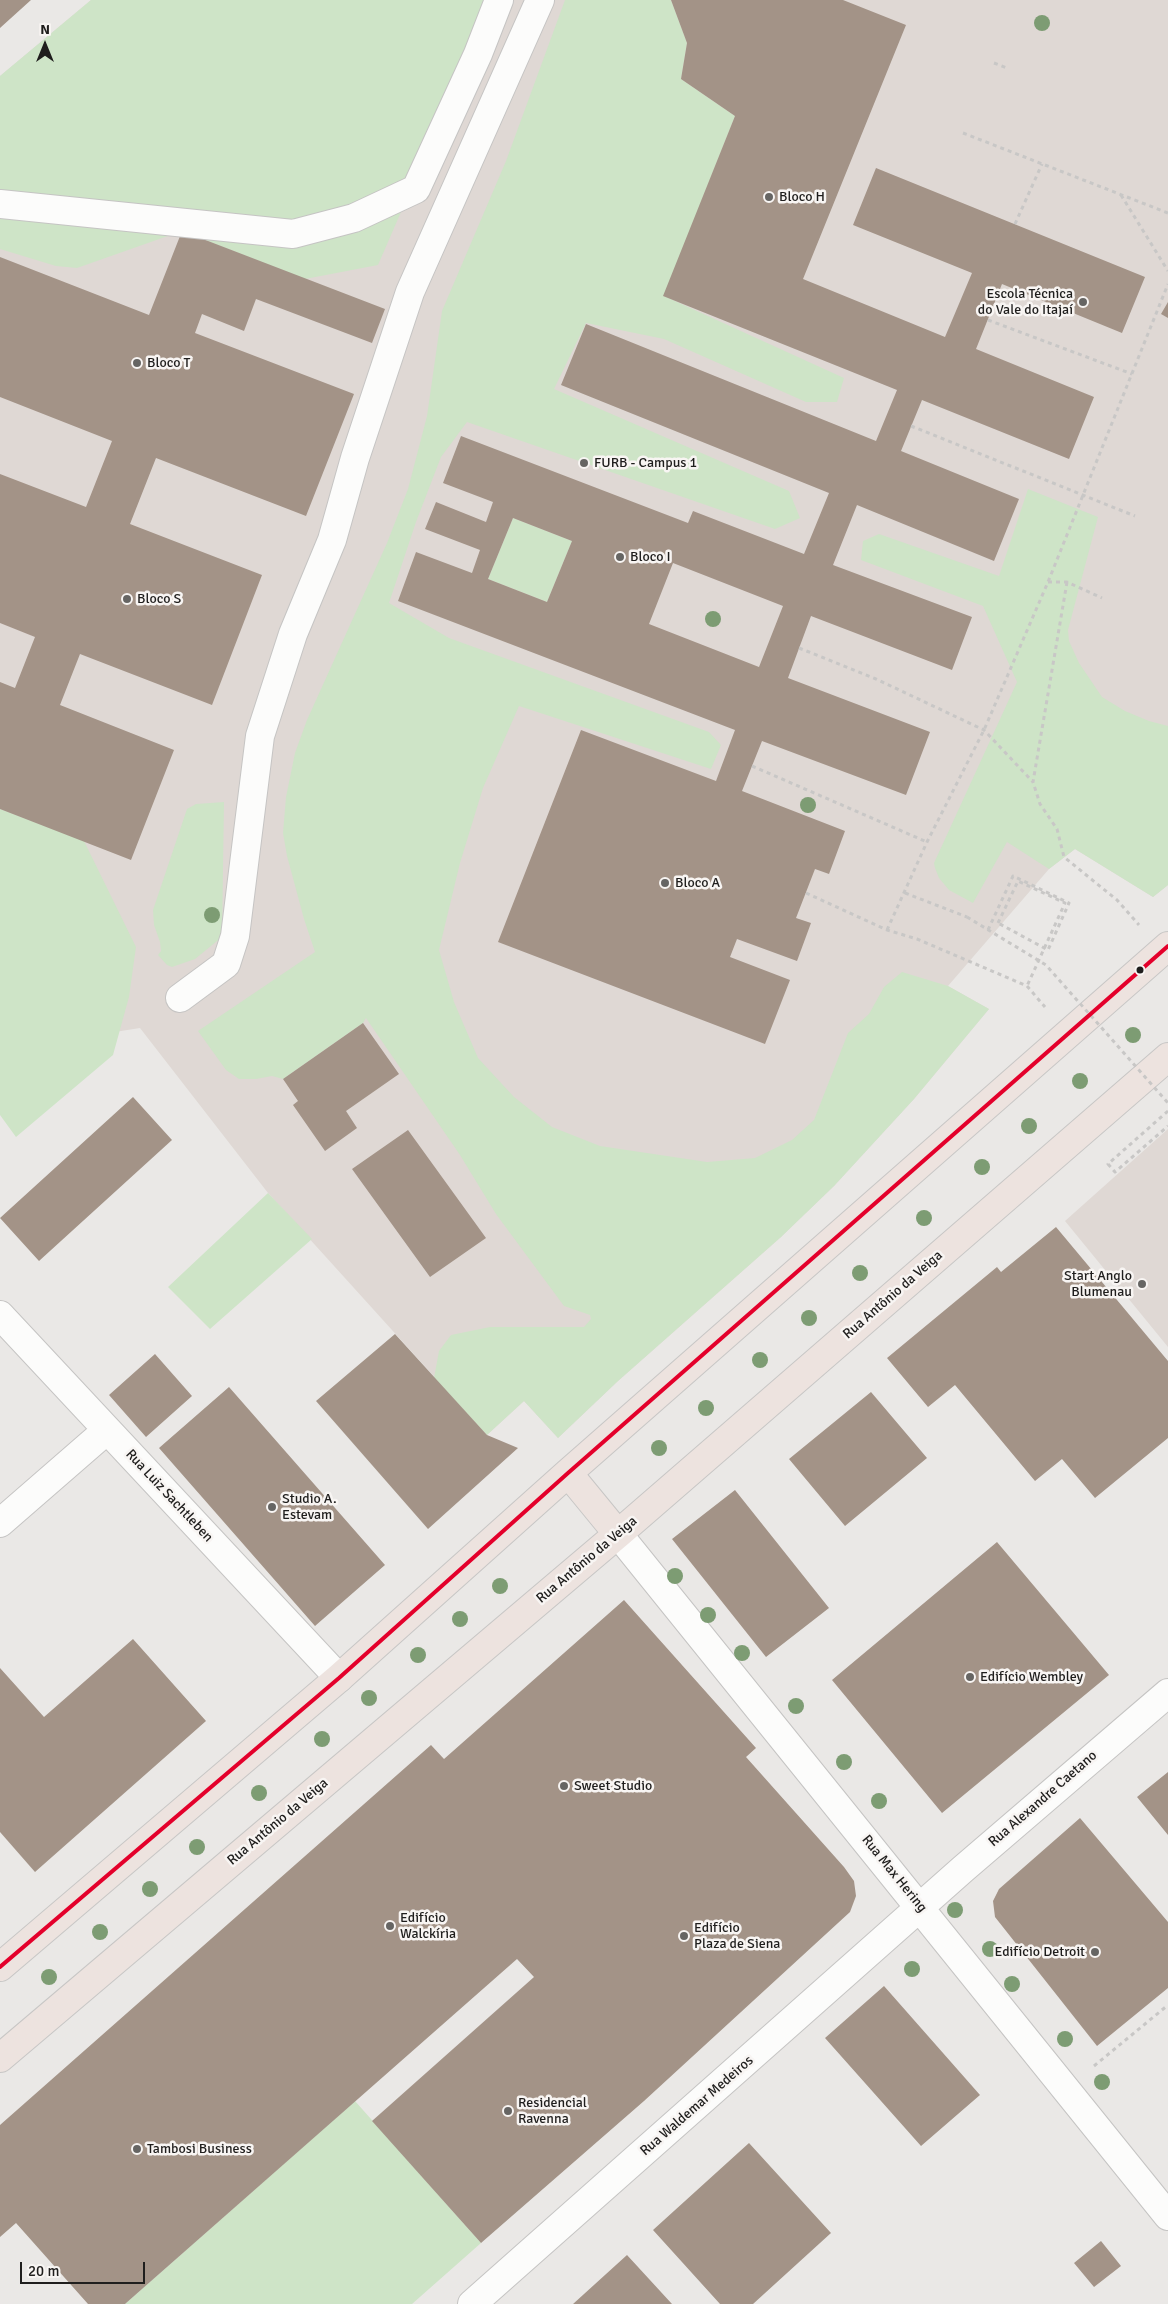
<!DOCTYPE html>
<html>
<head>
<meta charset="utf-8">
<style>
  body { margin:0 }
  #map { position:relative; width:1168px; height:2304px; overflow:hidden; background:#eae8e6; font-family:Signika,sans-serif }
  canvas { display:block }
  .north { position:absolute; left:20px; top:20px; width:50px; height:50px; -webkit-text-stroke:4px #f8f5f3; paint-order:stroke; rotate:0deg; font-size:14px; font-weight:700; line-height:20px; text-align:center; color:#1f1e1d }
  .north::after { content:''; display:block; margin:auto; width:18px; height:22px; background:#1f1e1d; clip-path:polygon(50% 0,100% 100%,50% 72%,0 100%) }
  .scale { position:absolute; left:20px; top:2262px; width:125px; height:22px; box-sizing:border-box; border:2px solid #1f1e1d; border-top:0; padding-left:6px; font-size:15px; line-height:18px; white-space:nowrap; color:#1f1e1d; -webkit-text-stroke:4px #f8f5f3; paint-order:stroke }
</style>
</head>
<body>
<div id="map">
<canvas width="1168" height="2304"></canvas>
<div class="north">N</div>
<div class="scale">20 m</div>
</div>
<script>
const ctx = document.querySelector('canvas').getContext('2d');
ctx.lineJoin = 'round';
function fillPath(path, color) {
  ctx.fillStyle = color;
  ctx.fill(path, 'evenodd');
}
function shape(rows) {
  const path = new Path2D();
  for (const r of rows) {
    path.moveTo(r[0], r[1]);
    for (let i = 2; i < r.length; i += 2) path.lineTo(r[i], r[i + 1]);
  }
  return path;
}
function trace(path, color, width, dash) {
  ctx.strokeStyle = color;
  ctx.lineWidth = width;
  ctx.lineCap = dash ? 'butt' : 'round';
  ctx.setLineDash(dash || []);
  ctx.stroke(path);
}
function write(font, color, halo, rows, align = 'center') {
  ctx.font = font + ' Signika,sans-serif';
  ctx.lineWidth = 5;
  ctx.setLineDash([]);
  ctx.textBaseline = 'middle';
  ctx.strokeStyle = halo;
  ctx.fillStyle = color;
  for (const [text, x, y, turn = 0] of rows) {
    ctx.save();
    ctx.translate(x, y);
    ctx.rotate((+turn || 0) * Math.PI / 180);
    ctx.textAlign = isNaN(turn) ? turn : align;
    if (halo) ctx.strokeText(text, 0, 0);
    ctx.fillText(text, 0, 0);
    ctx.restore();
  }
}
const built = shape([
  [91,0,1168,0,1168,885,1153,897,1075,849,1049,869,948,986,989,1009,914,1099,834,1186,781,1237,618,1381,558,1438,524,1401,487,1435,268,1193,140,1028,0,1050,0,76],
  [1168,1129,1168,1347,1065,1221]
]);
const green = shape([
  [91,0,493,0,378,265,305,279,182,231,77,268,56,266,0,249,0,76],
  [565,0,671,0,687,43,681,79,735,116,664,296,844,378,837,402,806,402,664,339,586,323,554,389,789,491,800,518,775,529,467,422,441,457,416,522,389,603,449,638,709,732,721,745,711,769,519,706,483,788,460,863,439,950,454,1002,478,1058,514,1097,552,1127,600,1146,707,1162,755,1158,792,1140,814,1120,848,1033,869,1014,884,987,902,972,948,986,989,1009,914,1099,834,1186,781,1237,618,1381,558,1438,524,1401,487,1435,434,1378,439,1351,451,1335,490,1327,584,1327,591,1319,590,1315,564,1306,496,1214,460,1155,366,1018,363,1023,283,1079,272,1076,256,1079,239,1079,226,1070,198,1031,315,952,304,919,287,856,283,833,286,797,295,753,307,720,387,543,408,489,427,416,442,311,506,161],
  [1028,489,1098,517,1068,630,1069,641,1079,663,1102,697,1125,711,1149,721,1168,726,1168,885,1153,897,1075,849,1049,869,1007,842,973,903,949,890,939,878,935,868,934,863,1017,682,983,606,861,560,863,541,879,534,999,576],
  [513,518,572,541,547,602,488,579],
  [224,802,222,937,195,959,172,967,167,965,158,955,161,951,160,942,154,925,153,910,187,809,196,804],
  [0,809,84,841,136,947,129,997,113,1055,16,1137,0,1115],
  [268,1193,312,1239,210,1329,168,1287],
  [355,2101,481,2243,412,2304,125,2304]
]);
const building = shape([
  [0,0,31,0,0,28],
  [671,0,843,0,906,25,803,279,945,337,972,273,853,225,876,168,1145,277,1122,333,1002,284,976,349,1094,397,1069,459,922,400,901,451,1019,499,994,561,857,505,833,565,972,617,952,670,811,616,788,678,930,732,906,795,762,741,742,791,845,831,829,874,815,869,796,918,811,923,797,961,737,939,730,957,790,980,765,1044,498,942,581,730,716,781,735,730,398,601,416,552,472,573,480,550,425,529,436,502,486,522,493,502,443,483,461,436,688,523,693,511,804,554,829,493,561,385,586,324,876,441,897,390,663,296,735,116,681,79,687,43],
  [513,518,572,541,547,602,488,579],
  [673,563,783,606,759,667,649,624],
  [182,231,385,309,372,343,256,299,244,331,202,314,195,333,354,394,306,516,156,458,130,524,262,575,212,705,80,654,60,705,174,750,131,860,0,809,0,682,15,688,35,637,0,623,0,474,86,507,112,441,0,397,0,257,149,315],
  [1168,302,1168,318,1161,314],
  [363,1023,399,1074,346,1111,357,1128,325,1151,293,1105,298,1101,283,1079],
  [133,1097,172,1140,39,1261,0,1218],
  [408,1130,486,1238,430,1277,352,1169],
  [1056,1227,1168,1361,1168,1438,1095,1498,1062,1459,1035,1481,955,1385,928,1407,887,1358,997,1267,1001,1272],
  [395,1334,487,1435,518,1448,428,1529,316,1401],
  [155,1354,192,1396,146,1437,109,1395],
  [229,1387,385,1565,315,1626,159,1448],
  [871,1392,927,1458,845,1526,789,1459],
  [735,1490,829,1608,766,1657,672,1539],
  [997,1542,1109,1675,942,1813,832,1680],
  [624,1600,756,1748,746,1757,844,1867,854,1881,856,1896,850,1912,644,2101,481,2243,372,2121,534,1977,517,1959,125,2304,88,2304,16,2223,0,2237,0,2125,431,1745,444,1759],
  [133,1639,206,1721,35,1872,0,1832,0,1668,44,1717],
  [1168,1772,1168,1835,1137,1797],
  [1080,1818,1168,1922,1168,1988,1097,2046,995,1917,993,1901,999,1889],
  [884,1986,980,2095,921,2146,825,2038],
  [749,2143,831,2233,753,2304,720,2304,653,2230],
  [1101,2241,1121,2266,1094,2287,1074,2263],
  [627,2255,672,2304,573,2304]
]);
const path = shape([
  [994,63,1007,68],
  [963,133,1168,213],
  [1121,195,1168,271],
  [1015,224,1042,164],
  [988,320,1132,374],
  [911,426,1135,516],
  [1048,582,1067,582,1102,598],
  [1067,582,1033,782,1040,804,1057,829,1064,857,1117,900,1139,925],
  [799,648,876,679,984,730,1033,782],
  [752,766,927,842],
  [806,893,887,930,917,939,1027,986,1045,1007],
  [905,893,967,917],
  [998,923,1018,881,1065,903,1027,986],
  [887,930,927,842,984,730,1048,582,1168,284],
  [1168,1111,1108,1164,1115,1172,1168,1126],
  [1094,2066,1168,2005]
]);
const minor = shape([
  [0,204,293,234,354,218,416,189,478,54,499,0],
  [180,998,226,964,235,936,260,736,293,634,332,540,355,458,410,292,540,0],
  [0,1315,339,1678],
  [0,1523,107,1430],
  [618,1534,1168,2216],
  [472,2304,963,1869,1168,1693]
]);
const major = shape([
  [568,1473,618,1534],
  [0,1967,339,1678,568,1473,1168,946],
  [0,2058,618,1534,1168,1057]
]);
const pathBridge = shape([
  [967,917,1046,965,1168,1103],
  [988,930,1013,876,1069,903,1048,950,998,923]
]);
const bus1 = shape([
  [0,1967,339,1678,568,1473,1168,946]
]);
const trees = [
  [1042,23],
  [713,619],
  [808,805],
  [212,915],
  [1133,1035],
  [1080,1081],
  [1029,1126],
  [982,1167],
  [924,1218],
  [860,1273],
  [809,1318],
  [760,1360],
  [706,1408],
  [659,1448],
  [675,1576],
  [500,1586],
  [708,1615],
  [460,1619],
  [742,1653],
  [418,1655],
  [369,1698],
  [796,1706],
  [322,1739],
  [844,1762],
  [259,1793],
  [879,1801],
  [197,1847],
  [150,1889],
  [955,1910],
  [100,1932],
  [990,1949],
  [912,1969],
  [49,1977],
  [1012,1984],
  [1065,2039],
  [1102,2082]
];
const markers = [
  [769,197,5,"#666563"],
  [1083,302,5,"#666563"],
  [137,363,5,"#666563"],
  [584,463,5,"#666563"],
  [620,557,5,"#666563"],
  [127,599,5,"#666563"],
  [665,883,5,"#666563"],
  [1140,970,4.5,"#1f1e1d"],
  [1142,1284,5,"#666563"],
  [272,1507,5,"#666563"],
  [970,1677,5,"#666563"],
  [564,1786,5,"#666563"],
  [390,1926,5,"#666563"],
  [684,1936,5,"#666563"],
  [1095,1952,5,"#666563"],
  [508,2111,5,"#666563"],
  [137,2149,5,"#666563"]
];
const poiNames = [
  ["Bloco H",779,197],
  ["Escola Técnica",1073,294,"right"],
  ["do Vale do Itajaí",1073,310,"right"],
  ["Bloco T",147,363],
  ["FURB - Campus 1",594,463],
  ["Bloco I",630,557],
  ["Bloco S",137,599],
  ["Bloco A",675,883],
  ["Start Anglo",1132,1276,"right"],
  ["Blumenau",1132,1292,"right"],
  ["Studio A.",282,1499],
  ["Estevam",282,1515],
  ["Edifício Wembley",980,1677],
  ["Sweet Studio",574,1786],
  ["Edifício",400,1918],
  ["Walckíria",400,1934],
  ["Edifício",694,1928],
  ["Plaza de Siena",694,1944],
  ["Edifício Detroit",1085,1952,"right"],
  ["Residencial",518,2103],
  ["Ravenna",518,2119],
  ["Tambosi Business",147,2149]
];
const streetNames = [
  ["Rua Antônio da Veiga",893,1295,-41],
  ["Rua Luiz Sachtleben",169,1496,47],
  ["Rua Antônio da Veiga",587,1560,-40],
  ["Rua Alexandre Caetano",1043,1799,-41],
  ["Rua Antônio da Veiga",278,1822,-40],
  ["Rua Max Hering",894,1874,51],
  ["Rua Waldemar Medeiros",697,2106,-41]
];
fillPath(built, '#dfd8d4');
fillPath(green, '#cee4c7');
fillPath(building, '#a39387');
trace(minor, '#c5c4c3', 30);
trace(major, '#c7c6c5', 30);
trace(path, '#c8c7c6', 3, [4, 4]);
trace(minor, '#fcfcfb', 28);
trace(major, '#ede3df', 28);
trace(pathBridge, '#c8c7c6', 3, [4, 4]);
trace(bus1, '#e4002b', 4);
ctx.fillStyle = '#7d9c73';
for (const [x, y] of trees) {
  ctx.beginPath();
  ctx.arc(x, y, 8, 0, 2 * Math.PI);
  ctx.fill();
}
for (const [x, y, r, color] of markers) {
  const dot = new Path2D();
  dot.arc(x, y, r, 0, 2 * Math.PI);
  ctx.fillStyle = color;
  ctx.fill(dot);
  trace(dot, '#f8f5f3', 2);
}
write('14px', '#1f1e1d', '#f8f5f3', poiNames, 'left');
write('14px', '#1f1e1d', '#f8f5f3', streetNames);
</script>
</body>
</html>
